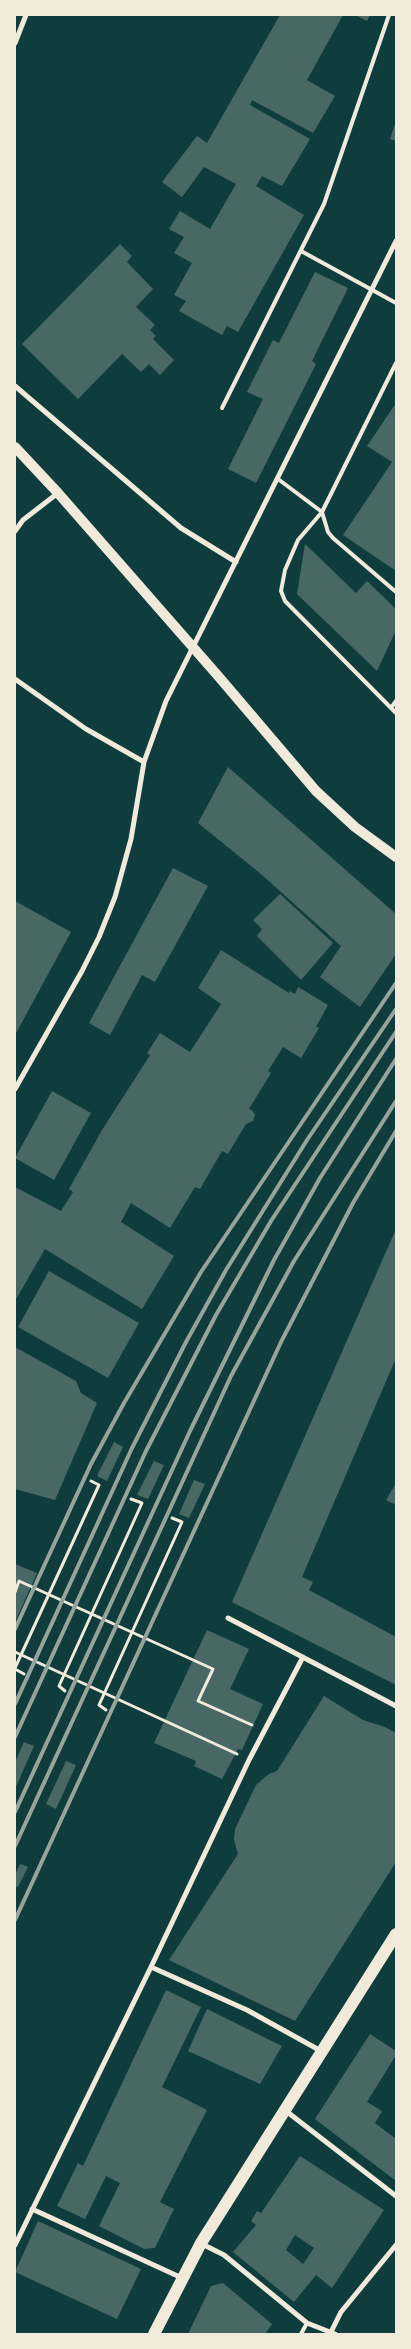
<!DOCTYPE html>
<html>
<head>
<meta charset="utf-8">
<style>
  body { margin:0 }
  #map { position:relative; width:411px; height:2349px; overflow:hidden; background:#0f3d3e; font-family:Montserrat,sans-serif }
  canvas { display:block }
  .frame { position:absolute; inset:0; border:16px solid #f1e9da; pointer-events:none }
</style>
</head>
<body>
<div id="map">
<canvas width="411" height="2349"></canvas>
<div class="frame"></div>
</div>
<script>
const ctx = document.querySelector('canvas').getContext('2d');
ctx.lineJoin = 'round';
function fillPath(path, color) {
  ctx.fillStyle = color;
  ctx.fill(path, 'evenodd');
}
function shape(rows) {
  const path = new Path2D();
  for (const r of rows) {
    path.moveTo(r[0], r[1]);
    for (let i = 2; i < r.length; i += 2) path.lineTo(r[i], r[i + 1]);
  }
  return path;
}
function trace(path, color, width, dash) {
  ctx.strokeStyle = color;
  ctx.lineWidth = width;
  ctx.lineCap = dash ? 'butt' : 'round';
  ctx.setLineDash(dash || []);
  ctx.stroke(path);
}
const building = shape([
  [280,15,343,15,307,80,335,96,313,133,252,100,250,105,310,139,282,186,262,176,256,186,304,215,238,332,227,326,222,335,179,311,186,301,174,295,192,263,174,253,184,237,169,229,180,211,210,229,236,184,204,167,182,197,162,182,197,136,207,143],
  [355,15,370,15,367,21],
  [396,121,396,141,390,139],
  [120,244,132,256,127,262,153,289,136,307,155,325,150,330,156,336,153,339,174,360,160,375,149,364,141,372,122,354,78,399,22,344],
  [315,272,348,288,312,361,316,364,256,483,228,469,263,399,247,392,273,340,279,343],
  [396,403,396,571,343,535,392,462,367,446],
  [305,544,356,593,367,581,396,609,396,630,377,671,297,594],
  [228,767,396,914,396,954,360,1007,320,977,341,946,261,874,198,823],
  [173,868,208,886,155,982,142,975,110,1035,89,1023],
  [280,894,333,943,301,980,257,936,262,929,253,920],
  [15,901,71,932,15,1035],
  [221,950,289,993,290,991,295,994,298,987,328,1005,316,1027,319,1028,301,1058,283,1047,268,1071,271,1073,249,1109,252,1110,255,1115,253,1121,246,1124,228,1154,222,1151,200,1189,195,1187,170,1228,131,1203,121,1222,174,1256,142,1309,45,1249,15,1301,15,1187,61,1211,73,1192,69,1189,102,1130,150,1055,147,1053,160,1033,190,1052,221,1004,198,988],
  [52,1091,91,1113,54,1180,15,1158],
  [396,1229,396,1358,302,1577,313,1582,309,1590,396,1637,396,1685,232,1602],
  [49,1271,139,1323,108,1378,18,1327],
  [15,1347,76,1381,81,1393,97,1403,55,1500,15,1489],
  [114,1442,123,1447,107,1481,97,1476],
  [154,1461,164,1465,148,1499,137,1495],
  [194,1480,205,1484,189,1518,179,1514],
  [396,1483,396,1505,386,1500],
  [15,1564,37,1573,15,1622],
  [207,1630,249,1649,230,1689,263,1704,242,1750,238,1749,222,1779,194,1766,196,1761,154,1743],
  [324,1696,363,1720,385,1727,396,1733,396,1862,295,2021,169,1960,238,1854,234,1840,235,1829,256,1785,269,1774,277,1771],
  [24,1742,34,1746,15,1789,15,1762],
  [66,1761,76,1765,56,1809,46,1804],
  [20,1864,28,1867,18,1887,15,1886,15,1875],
  [166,1990,201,2007,162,2087,207,2110,160,2202,174,2209,155,2248,144,2249,99,2226,120,2183,106,2176,85,2219,57,2206,78,2163,83,2166],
  [207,2009,282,2046,260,2084,188,2051],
  [370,2034,396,2051,396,2055,367,2102,382,2111,375,2123,396,2139,396,2181,315,2119],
  [300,2156,384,2210,332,2288,316,2275,294,2302,233,2252,256,2225,251,2221,257,2211,261,2213],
  [295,2235,314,2248,303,2264,286,2250],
  [38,2221,141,2269,117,2319,15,2272],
  [223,2283,272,2324,265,2334,188,2334,211,2286]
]);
const path = shape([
  [15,1592,19,1581,213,1669,198,1701,252,1725],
  [15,1652,237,1754],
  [15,1668,99,1485,91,1481],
  [15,1669,24,1674],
  [65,1691,59,1686,142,1503,131,1499],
  [106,1710,99,1705,182,1522,172,1518]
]);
const service = shape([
  [301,251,396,303],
  [396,363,322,512,298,540,285,570,281,591,285,601,396,713],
  [222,408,324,204,389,15],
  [278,479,322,512,328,532,333,538,396,592],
  [391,708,396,701],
  [301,2334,307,2323]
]);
const minor = shape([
  [15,43,26,15],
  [15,386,181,528,236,562],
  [15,531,23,520,58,493],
  [15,679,86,729,144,762],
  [15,1089,82,971,99,937,115,897,131,839,144,762,166,701,396,241],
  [228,1618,396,1706],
  [151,1967,247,2010,321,2051],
  [286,2111,396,2196],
  [32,2209,182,2278],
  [202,2244,224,2255,307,2323,335,2334],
  [15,2245,151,1967,249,1760,303,1657],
  [331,2332,341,2312,396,2245]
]);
const secondary = shape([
  [15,447,58,493,219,677,316,791,355,827,396,857]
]);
const primary = shape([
  [154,2334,201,2243,396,1934]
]);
const rail = shape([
  [15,1629,91,1464,124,1403,201,1272,396,983],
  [15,1704,132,1448,186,1342,226,1270,307,1140,396,1009],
  [15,1737,146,1451,216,1315,271,1221,396,1032],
  [15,1812,190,1431,274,1260,320,1178,396,1059],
  [15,1846,231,1376,294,1261,396,1101],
  [15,1920,281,1342,353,1203,396,1131]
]);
fillPath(building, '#486865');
trace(path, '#f1e9da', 3);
trace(service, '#f1e9da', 4);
trace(minor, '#f1e9da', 5);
trace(secondary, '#f1e9da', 10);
trace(primary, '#f1e9da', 12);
trace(rail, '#97a49c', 4);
</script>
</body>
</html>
